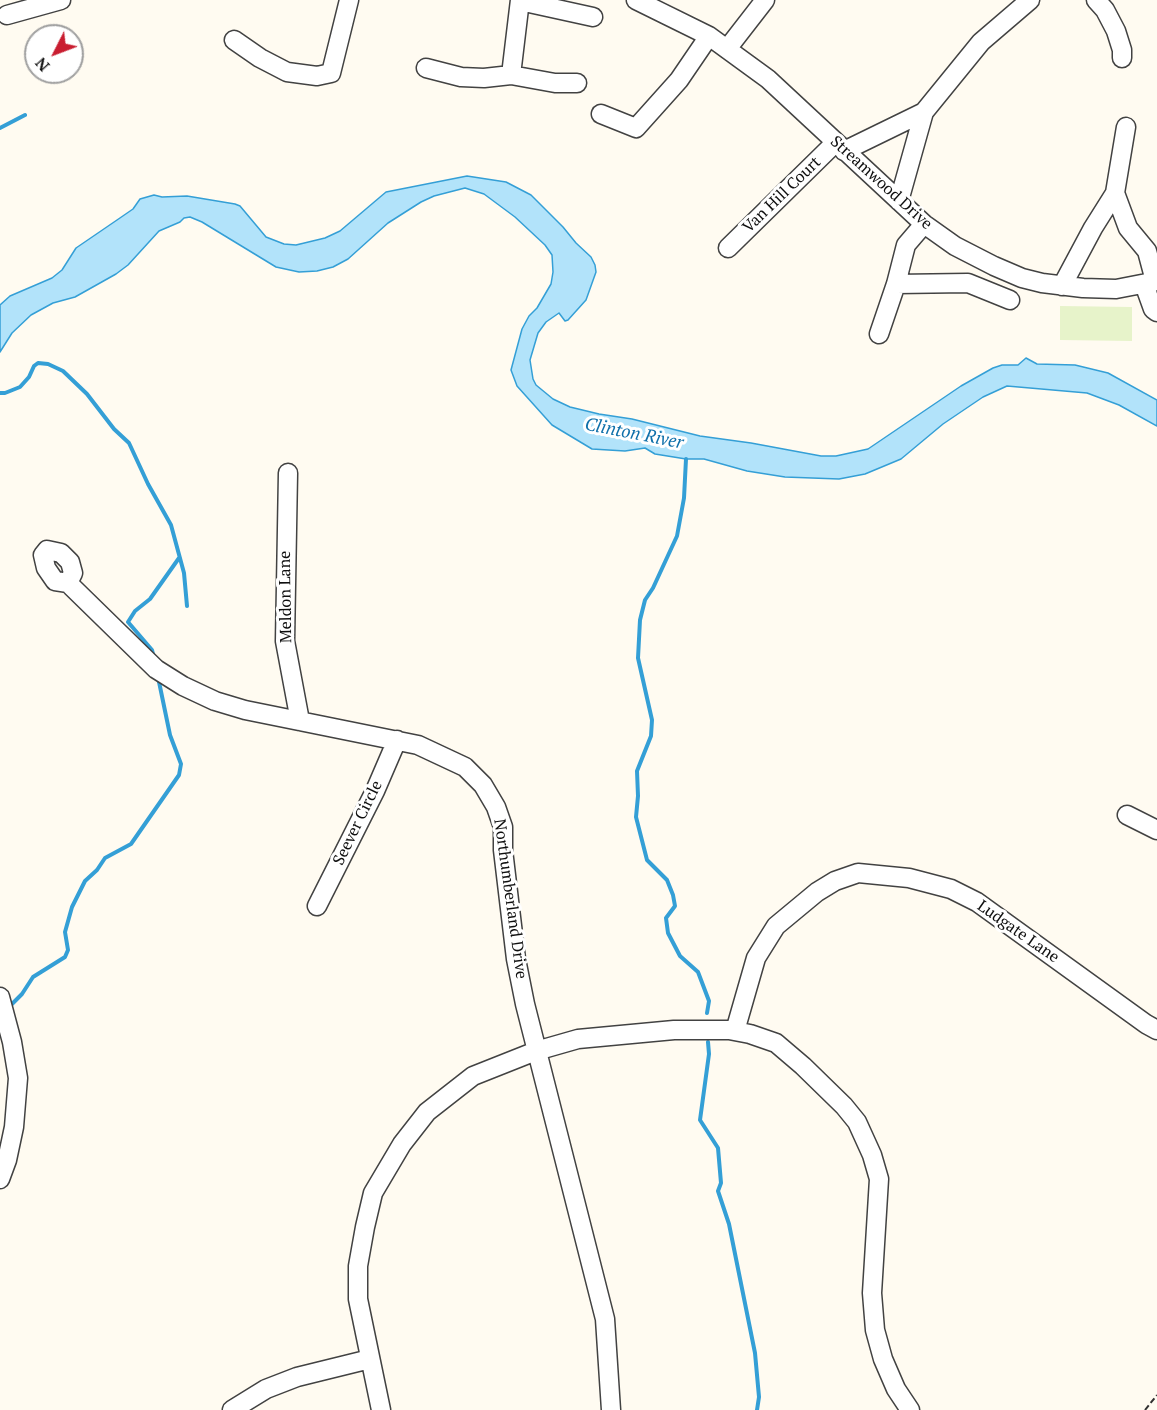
<!DOCTYPE html>
<html>
<head>
<meta charset="utf-8">
<style>
  body { margin:0 }
  #map { position:relative; width:1157px; height:1410px; overflow:hidden; background:#fffbf1; font-family:"PT Serif",serif }
  canvas { display:block }
  .north { position:absolute; left:24px; top:24px; width:60px; height:60px; box-sizing:border-box; background:#fff; border:2px solid #9f9f9f; border-radius:50%; rotate:228deg; font-size:16px; font-weight:700; line-height:24px; text-align:center; color:#0f0f0f }
  .north::after { content:''; display:block; margin:auto; width:21px; height:27px; background:#c91d30; clip-path:polygon(50% 0,100% 100%,50% 72%,0 100%) }
</style>
</head>
<body>
<div id="map">
<canvas width="1157" height="1410"></canvas>
<div class="north">N</div>
</div>
<script>
const ctx = document.querySelector('canvas').getContext('2d');
ctx.lineJoin = 'round';
function fillPath(path, color) {
  ctx.fillStyle = color;
  ctx.fill(path, 'evenodd');
}
function shape(rows) {
  const path = new Path2D();
  for (const r of rows) {
    path.moveTo(r[0], r[1]);
    for (let i = 2; i < r.length; i += 2) path.lineTo(r[i], r[i + 1]);
  }
  return path;
}
function trace(path, color, width, dash) {
  ctx.strokeStyle = color;
  ctx.lineWidth = width;
  ctx.lineCap = dash ? 'butt' : 'round';
  ctx.setLineDash(dash || []);
  ctx.stroke(path);
}
function write(font, color, halo, rows, align = 'center') {
  ctx.font = font + ' "PT Serif",serif';
  ctx.lineWidth = 6;
  ctx.setLineDash([]);
  ctx.textBaseline = 'middle';
  ctx.strokeStyle = halo;
  ctx.fillStyle = color;
  for (const [text, x, y, turn = 0] of rows) {
    ctx.save();
    ctx.translate(x, y);
    ctx.rotate((+turn || 0) * Math.PI / 180);
    ctx.textAlign = isNaN(turn) ? turn : align;
    if (halo) ctx.strokeText(text, 0, 0);
    ctx.fillText(text, 0, 0);
    ctx.restore();
  }
}
const pitch = shape([
  [1060,306,1132,307,1132,341,1060,340]
]);
const water = shape([
  [467,176,506,182,531,195,563,227,576,243,591,257,595,265,596,272,586,300,568,320,565,321,559,313,546,322,538,333,530,360,533,379,536,385,553,399,570,407,599,414,632,419,700,436,751,443,821,456,836,456,868,449,961,386,993,368,1002,365,1018,365,1026,358,1037,364,1075,365,1108,373,1157,400,1157,426,1119,405,1087,393,1007,386,983,397,943,424,901,459,865,474,839,479,785,477,747,471,704,459,686,459,655,454,645,448,625,451,592,449,552,425,517,386,511,370,522,329,529,316,537,308,551,284,553,272,552,255,545,245,515,217,484,194,465,188,434,196,421,202,388,223,348,259,333,267,317,271,299,272,276,267,202,222,190,217,184,218,180,222,159,231,128,265,116,274,75,297,53,303,31,315,12,333,0,352,0,305,10,296,52,278,62,270,76,248,117,220,133,209,140,199,154,195,162,197,187,196,235,204,240,206,266,237,284,244,296,245,325,238,340,231,386,192,467,176]
]);
const stream = shape([
  [0,128,25,115],
  [0,393,5,393,20,387,29,377,34,366,38,363,48,364,63,371,87,394,114,429,129,443,148,484,171,525,184,573,187,606],
  [686,459,684,498,677,536,653,588,645,600,640,620,638,658,652,720,651,736,637,771,638,796,636,817,647,860,667,880,673,895,675,906,666,918,668,933,680,956,698,972,709,1001,707,1013],
  [154,658,152,650,128,622,135,611,150,599,179,558],
  [9,1007,22,994,33,977,65,957,68,950,65,932,72,907,85,881,97,870,105,858,131,844,179,775,181,764,170,735,158,677],
  [708,1042,709,1054,700,1120,718,1148,721,1183,718,1191,729,1224,755,1353,759,1397,757,1410]
]);
const path = shape([
  [1145,1410,1157,1395]
]);
const minor = shape([
  [636,0,709,36,768,79,924,224,955,246,994,266,1022,278,1042,283,1083,288,1116,289,1157,281],
  [1096,0,1105,10,1116,31,1122,50,1122,58],
  [520,1,593,17],
  [7,15,61,0],
  [234,40,260,58,287,72,317,76,331,73,349,0],
  [727,49,765,0],
  [426,68,461,77,484,78,511,75,555,83,577,83],
  [511,75,520,0],
  [601,114,636,128,679,80,709,36],
  [1126,127,1115,193,1128,228,1147,251,1155,281],
  [844,151,924,112],
  [899,201,924,112,981,42,1030,0],
  [728,248,836,142],
  [896,284,968,283,1010,300],
  [1144,284,1153,309,1157,312],
  [1062,286,1093,228,1115,193],
  [879,334,896,284,906,245,924,224],
  [288,473,285,641,300,721],
  [68,583,73,573,70,562,61,553,47,550,43,555,46,568,55,581,68,583,156,669,183,686,215,701,245,710,418,745,465,767,483,785,496,807,503,827,503,850,516,959,525,1004,605,1319,611,1410],
  [1127,815,1157,830],
  [317,906,375,791,397,740],
  [0,997,12,1042,18,1078,14,1127,7,1160,0,1179],
  [735,1031,756,958,776,926,817,892,835,881,858,873,909,878,951,889,977,902,1146,1024,1157,1030],
  [232,1410,266,1389,297,1377,370,1359],
  [381,1410,358,1299,358,1266,365,1227,373,1193,402,1144,427,1112,473,1076,536,1051,578,1039,674,1030,729,1030,750,1034,776,1043,803,1066,844,1106,857,1122,872,1155,879,1179,872,1293,875,1330,883,1359,896,1389,910,1410]
]);
const streetNames = [
  ["Streamwood Drive",881,183,42],
  ["Van Hill Court",782,195,-44],
  ["Meldon Lane",286,597,-91],
  ["Seever Circle",358,823,-64],
  ["Northumberland Drive",510,899,82],
  ["Ludgate Lane",1018,932,35]
];
const waterNames = [
  ["Clinton River",634,434,11]
];
fillPath(pitch, '#e7f3ca');
fillPath(water, '#b2e3fa');
trace(water, '#349fd6', 1.5);
trace(stream, '#349fd6', 4);
trace(minor, '#424242', 21);
trace(path, '#313131', 2, [6, 3]);
trace(minor, '#fff', 18);
write('16px', '#0f0f0f', '#fff', streetNames);
write('italic 18px', '#0f70aa', '#fff', waterNames);
</script>
</body>
</html>
